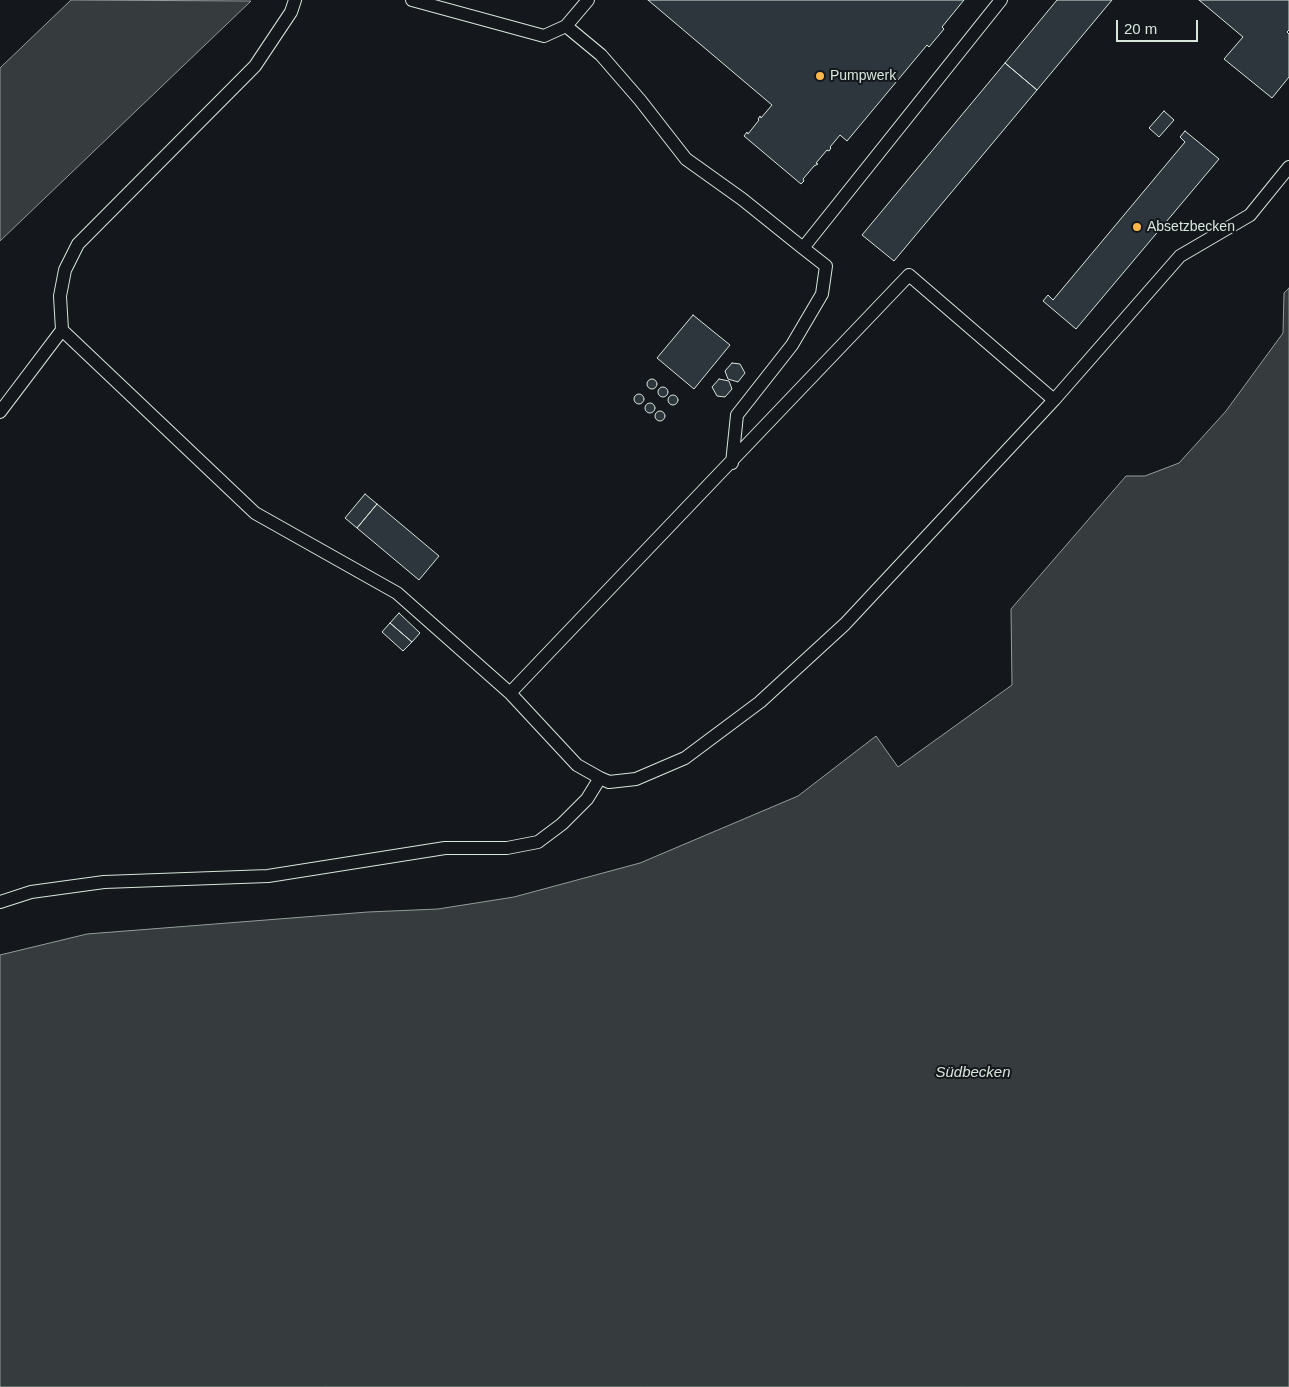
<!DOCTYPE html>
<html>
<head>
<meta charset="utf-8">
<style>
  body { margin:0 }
  #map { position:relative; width:1289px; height:1387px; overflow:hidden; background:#14181c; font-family:Arial,sans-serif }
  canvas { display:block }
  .scale { position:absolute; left:1116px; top:20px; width:82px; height:22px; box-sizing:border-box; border:2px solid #d8e6dc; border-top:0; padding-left:6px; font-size:15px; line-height:18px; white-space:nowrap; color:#d8e6dc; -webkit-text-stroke:4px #14181c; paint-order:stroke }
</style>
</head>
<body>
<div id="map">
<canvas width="1289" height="1387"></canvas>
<div class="scale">20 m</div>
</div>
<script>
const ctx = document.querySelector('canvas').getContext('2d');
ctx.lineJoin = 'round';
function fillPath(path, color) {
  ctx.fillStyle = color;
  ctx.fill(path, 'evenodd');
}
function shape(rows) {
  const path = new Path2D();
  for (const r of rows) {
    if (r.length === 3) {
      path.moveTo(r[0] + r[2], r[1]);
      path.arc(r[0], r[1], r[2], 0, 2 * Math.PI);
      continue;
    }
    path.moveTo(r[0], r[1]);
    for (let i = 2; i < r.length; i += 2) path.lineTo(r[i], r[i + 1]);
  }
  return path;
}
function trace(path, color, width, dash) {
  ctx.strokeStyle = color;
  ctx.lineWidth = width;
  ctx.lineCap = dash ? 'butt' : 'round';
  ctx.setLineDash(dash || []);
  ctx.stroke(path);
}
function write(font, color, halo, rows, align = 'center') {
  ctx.font = font + ' Arial,sans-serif';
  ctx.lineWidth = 4;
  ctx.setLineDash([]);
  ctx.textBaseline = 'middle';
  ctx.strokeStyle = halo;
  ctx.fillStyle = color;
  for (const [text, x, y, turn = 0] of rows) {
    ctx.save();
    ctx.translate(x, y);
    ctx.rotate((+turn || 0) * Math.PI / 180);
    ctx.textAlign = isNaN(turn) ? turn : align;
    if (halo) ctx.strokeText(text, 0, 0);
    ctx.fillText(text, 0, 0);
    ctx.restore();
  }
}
const water = shape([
  [71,0,251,1,0,241,0,68,71,0],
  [1289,288,1289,1387,0,1387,0,955,87,934,368,912,438,909,514,897,640,863,798,796,876,736,898,767,1012,685,1011,609,1126,476,1145,476,1179,463,1226,411,1283,333,1284,293,1289,288]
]);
const building = shape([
  [648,0,964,0,942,27,944,29,929,47,927,45,847,141,840,135,830,147,831,148,829,151,827,150,816,163,818,164,814,166,803,179,804,181,801,184,744,136,747,132,748,134,759,120,758,119,760,116,761,118,772,105,648,0],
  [1057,0,1112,0,1037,90,1005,63,1057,0],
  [1199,0,1289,0,1289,30,1287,32,1289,34,1289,77,1272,98,1224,59,1243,37,1199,0],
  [1005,63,1037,90,894,261,862,235,1005,63],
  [1164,111,1174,120,1159,137,1149,128,1164,111],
  [1185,131,1219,159,1076,329,1043,301,1048,295,1053,300,1185,142,1180,137,1185,131],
  [693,315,730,345,694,389,657,358,693,315],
  [732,363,740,364,745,373,738,382,728,379,725,371,732,363],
  [652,384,5],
  [719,379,729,381,732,389,725,397,717,396,712,387,719,379],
  [663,392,5],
  [639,399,5],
  [673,400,5],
  [650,408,5],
  [660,416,5],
  [365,494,377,504,357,528,345,518,365,494],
  [377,504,439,556,419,580,357,528,377,504],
  [399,613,420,633,412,642,390,623,399,613],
  [390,623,412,642,403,651,382,632,390,623]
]);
const lane = shape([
  [295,0,291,12,255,66,78,244,65,270,60,296,62,330,255,513,397,593,510,693,577,765,600,778,609,782,636,779,685,758,760,702,845,624,1054,400,909,275,510,693],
  [412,0,544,36,566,26,588,0],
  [566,26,601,55,640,100,686,159,742,199,803,248,1001,0],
  [1054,400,1180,256,1250,215,1289,167],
  [0,412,62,330],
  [732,463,737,415,792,345,822,294,826,266,803,248],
  [0,902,31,892,104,882,268,876,445,848,507,848,538,842,562,824,587,799,600,778]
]);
const markers = [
  [820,76,5,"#ffb74d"],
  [1137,227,5,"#ffb74d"]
];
const poiNames = [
  ["Pumpwerk",830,76],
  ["Absetzbecken",1147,227]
];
const waterNames = [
  ["Südbecken",973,1073]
];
fillPath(water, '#363b3e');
trace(water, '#939e99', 1);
fillPath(building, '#2c363c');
trace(building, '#d8e6dc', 1);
trace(lane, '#d8e6dc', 14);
trace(lane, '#14181c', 12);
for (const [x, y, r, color] of markers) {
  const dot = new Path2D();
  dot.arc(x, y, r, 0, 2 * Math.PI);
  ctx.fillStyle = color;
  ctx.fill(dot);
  trace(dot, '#14181c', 2);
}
write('14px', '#d8e6dc', '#14181c', poiNames, 'left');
write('italic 15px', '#d8e6dc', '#14181c', waterNames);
</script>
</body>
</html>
